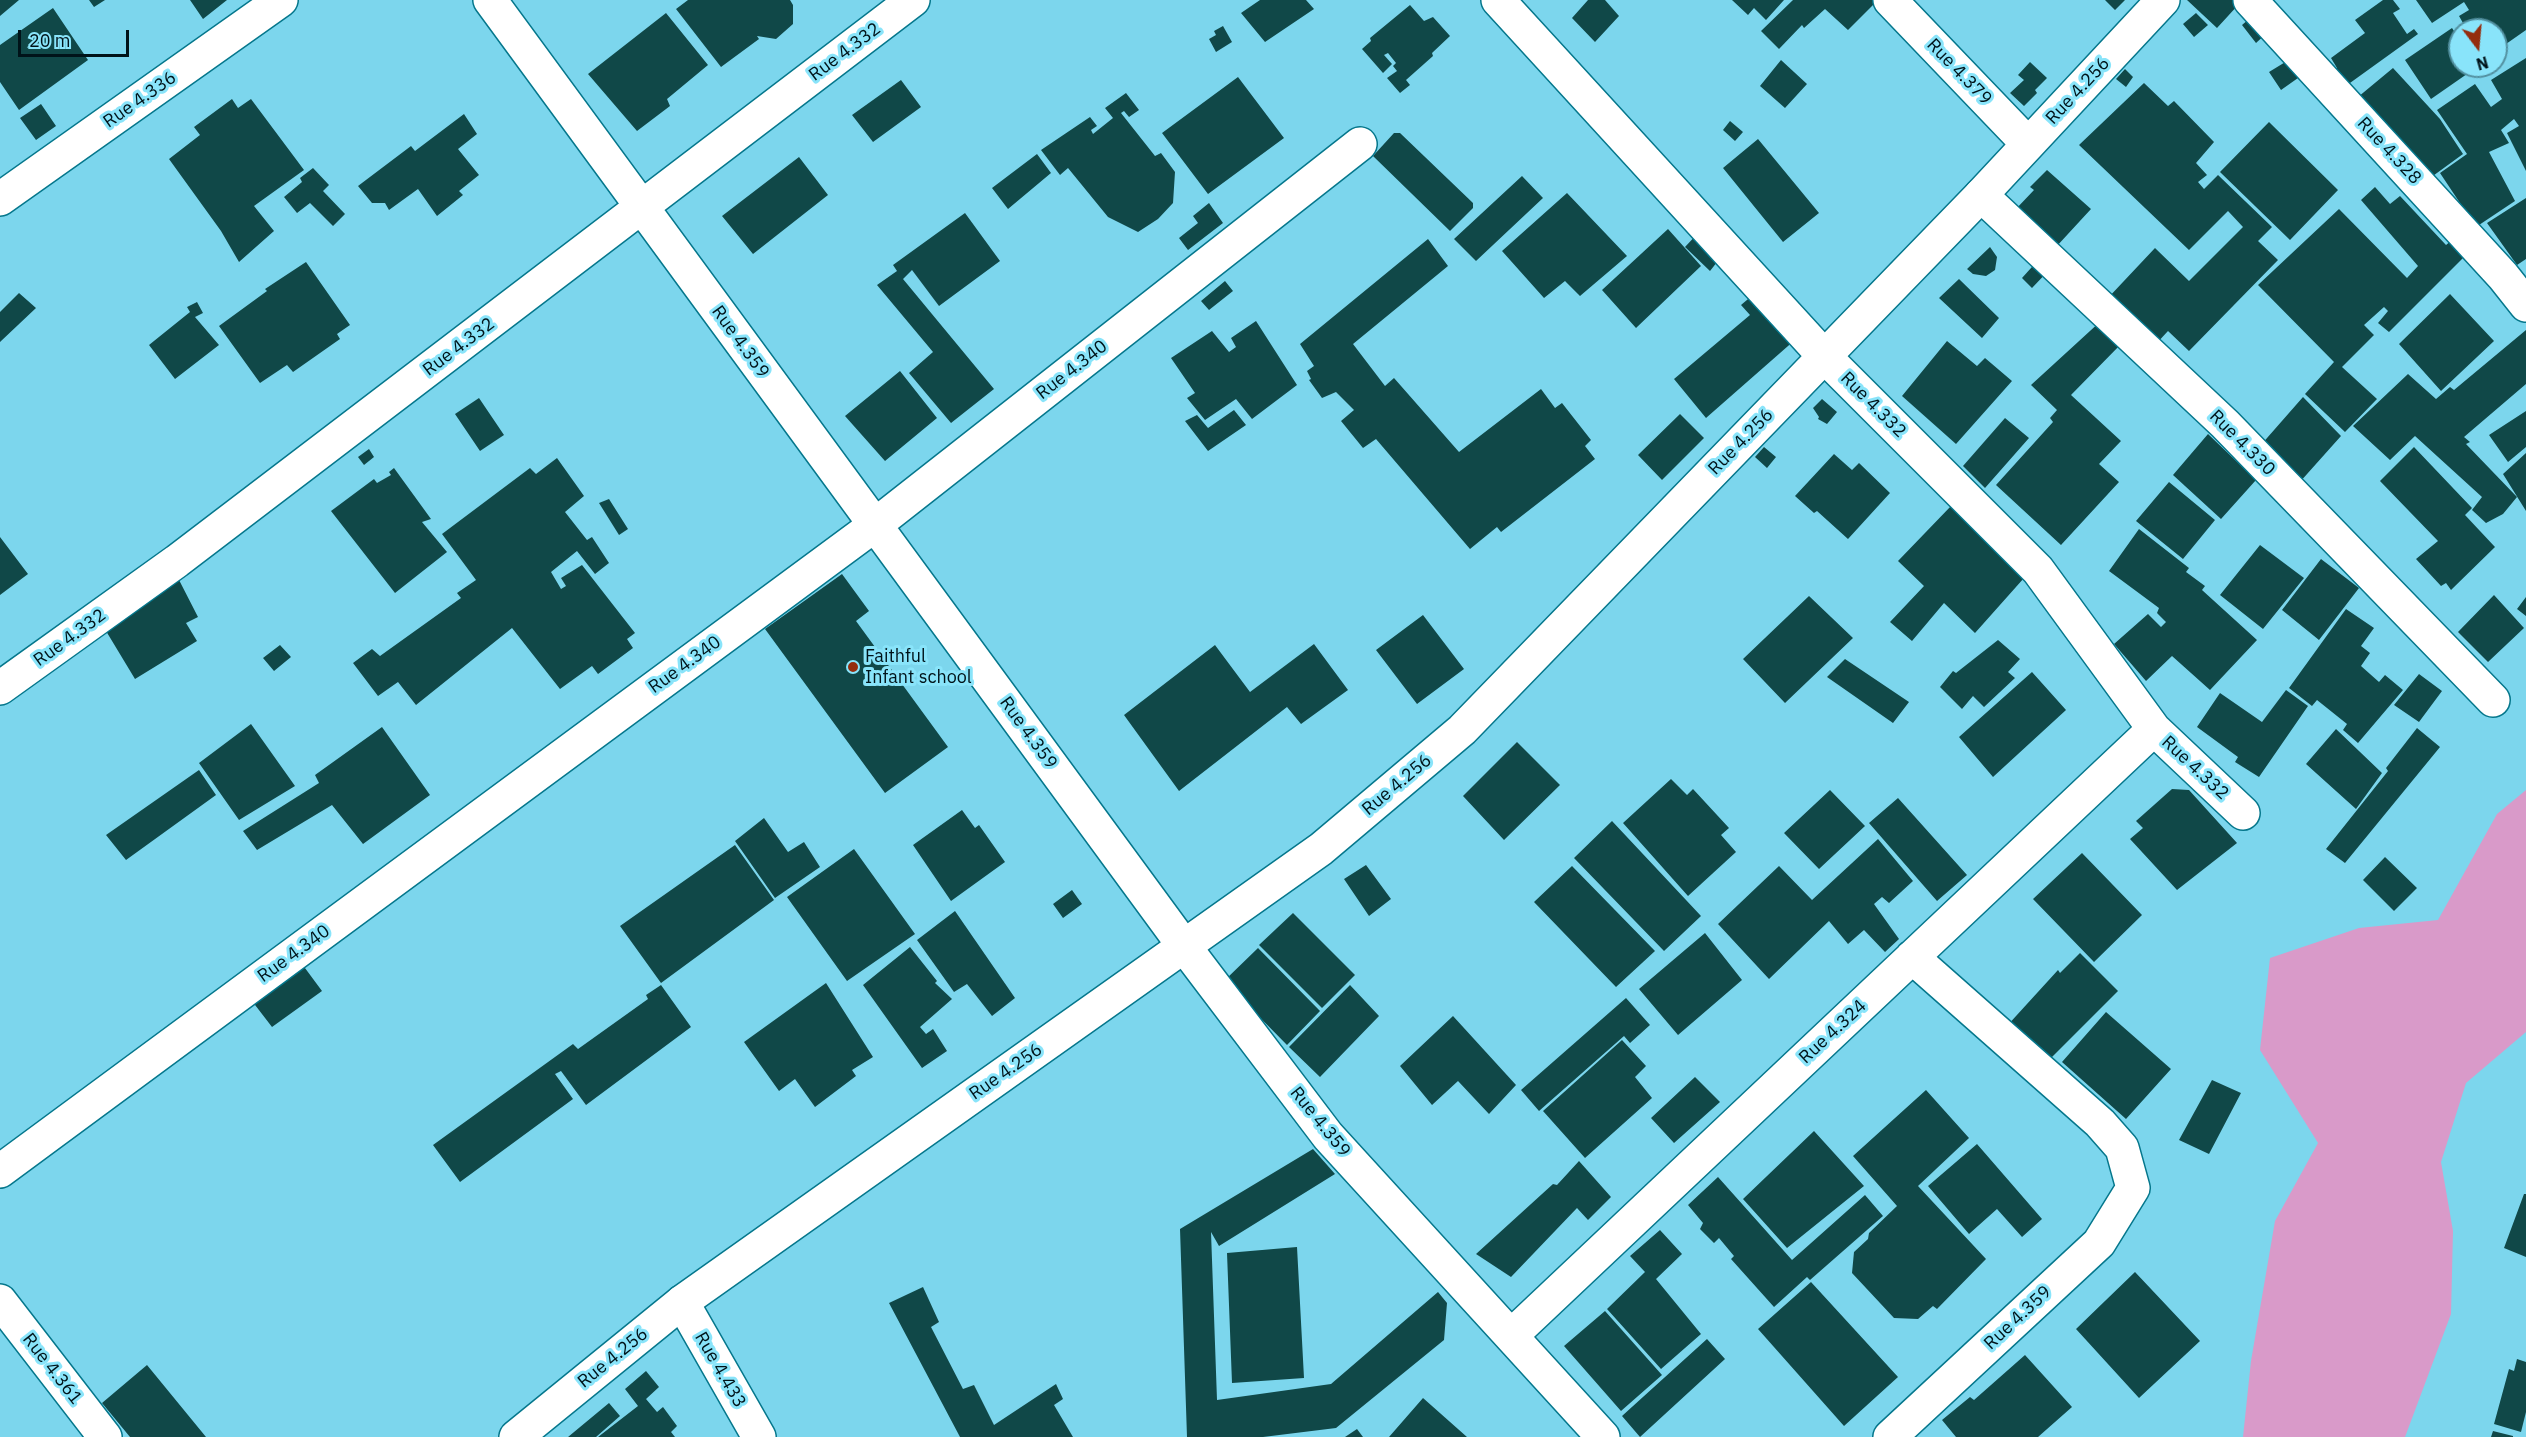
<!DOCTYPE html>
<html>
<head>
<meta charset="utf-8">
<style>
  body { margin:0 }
  #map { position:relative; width:2526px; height:1437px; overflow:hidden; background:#7cd6ed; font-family:"IBM Plex Sans",sans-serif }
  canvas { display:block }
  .north { position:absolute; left:2448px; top:18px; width:60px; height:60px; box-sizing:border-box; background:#89e4fa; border:2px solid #5290a0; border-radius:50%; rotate:164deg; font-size:16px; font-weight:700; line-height:24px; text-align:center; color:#001319 }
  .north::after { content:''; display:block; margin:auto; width:21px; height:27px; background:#942d0e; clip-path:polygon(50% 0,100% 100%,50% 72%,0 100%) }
  .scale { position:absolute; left:18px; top:30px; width:111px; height:27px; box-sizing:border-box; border:3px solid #001319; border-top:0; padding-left:8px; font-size:18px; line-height:21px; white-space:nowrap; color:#001319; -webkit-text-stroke:4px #89e4fa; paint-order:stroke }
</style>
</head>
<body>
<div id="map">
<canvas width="2526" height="1437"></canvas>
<div class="north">N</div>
<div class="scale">20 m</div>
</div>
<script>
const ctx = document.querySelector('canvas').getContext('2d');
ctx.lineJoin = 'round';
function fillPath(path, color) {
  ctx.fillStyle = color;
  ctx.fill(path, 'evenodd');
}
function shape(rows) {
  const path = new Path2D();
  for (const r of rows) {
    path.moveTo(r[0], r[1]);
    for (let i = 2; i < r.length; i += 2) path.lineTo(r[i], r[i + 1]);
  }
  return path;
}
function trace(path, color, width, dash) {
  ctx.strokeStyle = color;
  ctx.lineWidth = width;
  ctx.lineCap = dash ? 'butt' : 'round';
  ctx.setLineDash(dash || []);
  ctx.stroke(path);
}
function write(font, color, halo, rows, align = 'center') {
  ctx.font = font + ' "IBM Plex Sans",sans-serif';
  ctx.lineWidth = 6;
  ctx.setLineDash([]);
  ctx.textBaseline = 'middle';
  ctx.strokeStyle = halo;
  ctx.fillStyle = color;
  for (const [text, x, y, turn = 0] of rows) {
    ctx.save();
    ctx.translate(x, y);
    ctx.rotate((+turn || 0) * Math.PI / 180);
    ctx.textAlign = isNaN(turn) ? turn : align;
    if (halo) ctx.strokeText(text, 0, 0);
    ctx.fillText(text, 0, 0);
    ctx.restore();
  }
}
const green = shape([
  [2526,790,2526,1032,2466,1083,2441,1162,2453,1231,2451,1314,2405,1437,2243,1437,2251,1361,2275,1221,2318,1143,2260,1050,2270,958,2359,928,2438,920,2497,814]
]);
const building = shape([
  [0,0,19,0,0,16],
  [89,0,105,0,94,7],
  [190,0,227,0,203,19],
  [688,0,790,0,793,5,793,24,776,39,757,36,759,39,721,67,676,9],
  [1260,0,1306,0,1314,9,1265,42,1241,13],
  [1588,0,1605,0,1619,16,1595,42,1572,18],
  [1732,0,1784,0,1766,20,1754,8,1748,15],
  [1793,0,1872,0,1875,3,1848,30,1825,9,1804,28,1802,25,1779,49,1761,31],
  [2105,0,2125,0,2115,10],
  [2187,0,2234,0,2239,4,2217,28],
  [2383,0,2393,0,2400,9,2393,13,2407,34,2414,29,2418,34,2343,88,2331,73,2337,68,2331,58,2365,33,2355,20],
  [2416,0,2526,0,2526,30,2496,51,2496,30,2467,30,2459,16,2469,10,2464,2,2432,23],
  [1410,5,1424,21,1433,17,1450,36,1432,53,1433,56,1406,80,1410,85,1400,93,1387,78,1397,71,1393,66,1396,63,1388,53,1384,55,1392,64,1383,73,1362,49,1371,41,1370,38],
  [53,8,88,60,19,110,0,82,0,45],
  [666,13,708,65,667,99,670,106,637,131,588,74],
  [2196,13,2208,25,2194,37,2183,24],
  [2255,14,2269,31,2256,43,2242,25],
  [1223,26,1232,42,1216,52,1209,39,1216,35,1214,31],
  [2452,28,2460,40,2460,66,2477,67,2431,99,2405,60],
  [2526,58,2526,171,2507,133,2519,126,2514,119,2501,130,2509,143,2489,152,2515,201,2476,227,2440,173,2467,154,2437,110,2475,84,2491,107,2502,99,2491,80],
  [1781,60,1807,84,1785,108,1760,86],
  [2287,61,2298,78,2281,90,2269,72],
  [2030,62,2047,78,2035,90,2037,93,2024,106,2010,93,2024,80,2018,75],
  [2393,68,2440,119,2463,154,2426,181,2352,102],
  [2125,69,2133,77,2126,87,2116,79],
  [1238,77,1284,138,1208,194,1162,133],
  [901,80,921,107,873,142,852,115],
  [2144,83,2168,106,2174,101,2214,142,2196,163,2207,175,2198,182,2204,189,2218,175,2272,227,2258,241,2278,260,2189,351,2168,331,2155,345,2107,299,2155,248,2189,281,2243,227,2228,211,2189,250,2079,145],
  [1126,93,1139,110,1129,117,1124,111,1121,113,1155,156,1161,153,1175,172,1173,203,1158,219,1138,232,1108,217,1068,168,1060,175,1041,150,1090,117,1097,126,1091,130,1093,134,1113,118,1105,108],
  [232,99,238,108,251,99,304,170,254,206,274,231,239,262,221,231,169,159,200,135,194,127],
  [41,104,56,126,36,140,20,118],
  [464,114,477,134,458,149,479,175,459,191,463,195,437,216,418,189,389,210,385,203,372,203,358,186,411,146,415,151],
  [1730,121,1743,132,1735,141,1723,130],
  [2269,122,2338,190,2290,240,2220,172],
  [1394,133,1400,133,1473,203,1473,208,1450,231,1373,156],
  [1758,139,1819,213,1783,242,1723,168],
  [1037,154,1051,173,1008,209,992,188],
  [799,157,828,195,753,254,722,216],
  [313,168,329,185,323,191,345,214,333,226,310,203,297,213,284,197,302,182,300,178],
  [2047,170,2091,209,2056,247,2015,210,2034,190,2030,187],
  [1522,176,1543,198,1476,261,1454,239],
  [2375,187,2390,204,2400,196,2446,245,2452,240,2466,255,2389,332,2378,323,2388,311,2384,307,2364,325,2374,335,2342,367,2377,399,2345,432,2305,394,2334,362,2258,285,2339,209,2407,278,2418,266,2361,200],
  [1567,193,1627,256,1580,296,1565,281,1544,298,1502,251],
  [2526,198,2526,259,2517,265,2487,223],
  [1209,203,1223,223,1188,250,1179,238,1198,223,1193,216],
  [965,213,1000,261,939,306,912,270,903,279,994,389,951,423,909,373,933,352,877,285,897,271,893,265],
  [1668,229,1701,266,1636,328,1602,290],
  [1699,232,1725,252,1710,271,1685,247],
  [1428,239,1448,266,1353,344,1385,386,1394,378,1459,452,1541,389,1555,408,1562,403,1591,440,1585,446,1595,459,1501,532,1497,527,1470,549,1376,439,1363,448,1341,421,1354,410,1336,392,1322,398,1309,380,1311,379,1307,371,1314,366,1300,344],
  [1990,247,1997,257,1995,270,1986,276,1973,274,1967,269],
  [2040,258,2051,268,2032,288,2022,278],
  [306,262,350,325,337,334,340,339,293,372,287,365,260,383,219,326,267,291,265,289],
  [1959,279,1999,318,1982,338,1939,298],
  [1225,281,1233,291,1209,310,1201,301],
  [19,293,36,308,0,342,0,312],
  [1754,294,1796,339,1706,418,1674,379,1750,315,1741,305],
  [2450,294,2494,341,2441,391,2399,344],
  [197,302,203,313,195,317,219,345,175,379,149,345,190,312,187,307],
  [2102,320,2124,341,2071,395,2121,441,2099,464,2119,482,2061,545,1996,485,2053,422,2050,418,2057,410,2031,385],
  [1256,321,1297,385,1252,419,1236,399,1205,420,1187,398,1195,393,1171,358,1212,331,1229,352,1236,347,1231,338],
  [2526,330,2526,384,2464,437,2470,442,2466,444,2517,497,2503,514,2486,523,2472,510,2482,497,2415,436,2390,460,2353,426,2408,374,2436,399,2450,387,2454,390],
  [1947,341,1977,366,1985,358,2012,381,1956,444,1902,396],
  [900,371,937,418,885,461,845,416],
  [2303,397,2341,436,2299,483,2260,446],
  [479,398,504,435,480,451,455,414],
  [1822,399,1837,412,1827,424,1818,419,1819,417,1813,408],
  [1234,410,1246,425,1208,451,1185,421,1197,415,1208,428],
  [2526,411,2526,447,2508,462,2489,435],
  [1680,414,1704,438,1662,480,1638,455],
  [2005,418,2029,438,1985,488,1963,466],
  [2208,434,2256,480,2221,519,2173,475],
  [1764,447,1776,457,1767,468,1755,457],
  [2414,447,2472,508,2465,515,2495,547,2451,590,2446,583,2441,586,2416,559,2438,541,2380,481],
  [369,449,374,457,364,465,358,457],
  [2526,453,2526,511,2503,474],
  [1834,454,1852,470,1859,463,1890,493,1848,539,1817,511,1814,513,1795,496],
  [557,458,584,496,565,512,587,540,592,537,609,563,595,574,577,551,551,572,561,589,566,586,561,578,582,565,635,633,627,639,633,648,598,674,592,666,560,689,512,628,416,705,398,682,378,696,353,663,372,649,380,656,461,598,457,593,476,580,442,534,530,468,536,474],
  [394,468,431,519,422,522,447,552,395,593,331,511,374,479,377,483,391,475,389,472],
  [2169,482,2215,520,2183,559,2136,521],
  [609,499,628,529,619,535,599,503],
  [1951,506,2024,578,1975,633,1944,603,1912,641,1890,622,1924,586,1898,561],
  [2139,529,2189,568,2186,572,2205,586,2202,590,2257,640,2210,690,2172,656,2146,681,2114,644,2148,614,2161,627,2166,622,2157,613,2159,608,2109,571],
  [0,537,28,574,0,595],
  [2260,545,2304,578,2263,629,2220,595],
  [2321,559,2359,588,2319,640,2282,610],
  [842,574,869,611,856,621,948,747,885,793,765,629],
  [178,578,198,617,186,623,197,641,135,679,103,626],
  [2494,595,2524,628,2488,662,2458,632],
  [1809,596,1853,638,1785,703,1743,659],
  [2526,597,2526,616,2517,609],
  [2346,609,2374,628,2361,646,2370,653,2361,666,2379,682,2385,675,2403,690,2358,743,2343,730,2347,724,2317,700,2312,706,2289,688],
  [1423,615,1464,669,1417,704,1376,650],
  [1998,640,2020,659,2008,672,2015,678,1984,707,1973,696,1962,709,1940,687,1953,671,1956,673],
  [1314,644,1348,690,1301,724,1287,707,1179,791,1124,715,1215,645,1250,692],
  [280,645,291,657,274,671,263,658],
  [1845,659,1909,702,1893,723,1827,677],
  [2032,672,2066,710,1993,777,1959,737],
  [2419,674,2442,691,2419,722,2394,705],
  [2286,690,2308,706,2259,777,2235,762,2238,757,2197,727,2220,693,2262,722],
  [251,724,295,786,239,820,199,763],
  [382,727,430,795,363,844,332,805,257,850,243,831,319,783,315,775],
  [2417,728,2440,747,2345,863,2326,849,2388,771,2386,768],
  [2336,729,2382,773,2356,809,2306,764],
  [1517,742,1560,785,1504,840,1463,796],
  [199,770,216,795,126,860,106,835],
  [1671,779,1687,795,1693,789,1729,828,1721,835,1736,852,1688,896,1623,823],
  [2172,789,2189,790,2237,843,2177,890,2130,839,2143,828,2136,821],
  [1830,790,1865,826,1819,869,1784,833],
  [1898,798,1967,875,1937,901,1869,823],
  [962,810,975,828,979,825,1005,862,951,901,913,845],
  [764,818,788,852,804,842,820,867,775,898,735,841],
  [1612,821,1701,916,1664,951,1574,858],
  [1878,839,1913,881,1889,903,1882,897,1874,904,1899,939,1885,952,1864,930,1848,944,1829,921,1769,979,1718,924,1779,866,1812,900],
  [735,845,774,900,661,983,620,926],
  [854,849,915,934,847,981,787,897],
  [2082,853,2142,915,2094,962,2033,899],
  [2385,857,2417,888,2394,911,2363,880],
  [1366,865,1391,899,1369,916,1344,879],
  [1572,866,1655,951,1616,987,1534,902],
  [1072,890,1082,904,1063,918,1053,904],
  [955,911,1015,998,992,1016,967,984,954,992,917,940],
  [1293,913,1355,975,1322,1008,1259,945],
  [1705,933,1742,980,1678,1035,1639,989],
  [910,947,937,981,935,983,952,999,920,1027,926,1034,933,1029,947,1051,922,1068,863,985],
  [1258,948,1320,1011,1287,1045,1224,981],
  [2080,953,2118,991,2044,1065,2006,1027,2058,970,2060,973],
  [302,964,322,991,272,1027,252,1001],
  [826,983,873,1057,852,1070,856,1076,815,1107,795,1079,779,1091,744,1042],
  [661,985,691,1027,586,1105,561,1071,555,1074,573,1099,460,1182,433,1145,573,1044,578,1049,648,999,646,995],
  [1350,985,1379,1016,1320,1077,1289,1047],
  [1626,998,1650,1025,1630,1043,1624,1036,1539,1111,1521,1090],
  [2106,1012,2171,1069,2126,1119,2062,1062],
  [1453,1016,1516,1085,1489,1114,1458,1081,1432,1105,1400,1066],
  [1622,1040,1646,1066,1635,1077,1652,1098,1585,1158,1543,1111],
  [1695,1077,1720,1102,1674,1143,1651,1118],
  [2212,1080,2241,1093,2209,1154,2179,1140],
  [1926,1090,1969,1138,1918,1186,1986,1259,1937,1309,1933,1306,1918,1319,1894,1318,1852,1273,1854,1252,1868,1239,1869,1233,1897,1206,1853,1156],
  [1814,1131,1864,1186,1787,1248,1743,1199],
  [1977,1144,2042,1219,2022,1237,1997,1209,1969,1234,1928,1186],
  [1313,1149,1335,1174,1219,1246,1211,1232,1217,1400,1331,1384,1438,1292,1447,1303,1444,1340,1336,1428,1263,1437,1187,1437,1180,1229],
  [1579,1161,1611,1197,1588,1220,1577,1208,1511,1277,1476,1254,1553,1184,1557,1185],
  [1718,1177,1792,1260,1865,1195,1883,1216,1810,1280,1807,1277,1774,1307,1731,1259,1734,1256,1719,1238,1714,1243,1700,1229,1703,1223,1688,1205],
  [2524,1194,2526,1194,2526,1257,2504,1248],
  [1660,1230,1682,1254,1656,1279,1701,1334,1661,1369,1607,1309,1645,1272,1630,1256],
  [1297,1247,1304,1378,1232,1383,1227,1253],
  [2135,1272,2200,1341,2139,1398,2076,1329],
  [1811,1282,1898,1377,1844,1426,1758,1329],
  [923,1287,939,1322,931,1327,963,1389,974,1385,994,1425,1056,1384,1063,1399,1054,1405,1073,1437,960,1437,889,1303],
  [1605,1311,1662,1375,1621,1411,1564,1346],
  [1707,1339,1725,1359,1640,1437,1622,1416],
  [2025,1355,2072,1407,2038,1437,1956,1437,1942,1420,1970,1397,1974,1400],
  [2517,1359,2526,1362,2526,1412,2521,1432,2494,1424,2509,1369,2514,1371],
  [147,1365,206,1437,130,1437,102,1403],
  [646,1371,659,1387,646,1399,657,1412,663,1407,677,1426,671,1432,675,1437,598,1437,638,1406,625,1389],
  [1423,1398,1467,1437,1389,1437],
  [609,1403,620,1416,596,1437,568,1437],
  [1357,1429,1363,1437,1345,1437],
  [2493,1431,2513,1436,2513,1437,2491,1437]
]);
const minor = shape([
  [490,0,1184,946,1328,1136,1603,1437],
  [1498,0,1824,356,2038,570,2154,729,2243,813],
  [1890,0,2028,144],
  [2250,0,2503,276,2526,305],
  [1981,195,2225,424,2493,700],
  [0,199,281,0],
  [0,688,177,561,913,0],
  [0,1171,875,525,1360,144],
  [0,1301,105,1437],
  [682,1302,759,1437],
  [1512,1335,2154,729],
  [1890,1437,2099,1243,2133,1188,2122,1148,2100,1123,1912,957]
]);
const tertiary = shape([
  [516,1437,682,1302,1321,849,1462,730,1981,195,2163,0]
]);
const markers = [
  [853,667,6,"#942d0e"]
];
const streetNames = [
  ["Rue 4.332",845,52,-37],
  ["Rue 4.379",1959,72,46],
  ["Rue 4.256",2078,91,-47],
  ["Rue 4.336",140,100,-35],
  ["Rue 4.328",2389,151,47],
  ["Rue 4.359",740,342,54],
  ["Rue 4.332",459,347,-37],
  ["Rue 4.340",1072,370,-38],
  ["Rue 4.332",1873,405,45],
  ["Rue 4.256",1741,442,-46],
  ["Rue 4.330",2242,443,45],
  ["Rue 4.332",70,638,-36],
  ["Rue 4.340",685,665,-36],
  ["Rue 4.359",1028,733,54],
  ["Rue 4.332",2195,768,43],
  ["Rue 4.256",1397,785,-40],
  ["Rue 4.340",294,954,-36],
  ["Rue 4.324",1833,1032,-43],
  ["Rue 4.256",1006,1072,-35],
  ["Rue 4.359",1320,1122,51],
  ["Rue 4.359",2018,1318,-43],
  ["Rue 4.256",613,1358,-39],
  ["Rue 4.361",52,1369,52],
  ["Rue 4.433",720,1370,60]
];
const poiNames = [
  ["Faithful",865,657],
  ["Infant school",865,678]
];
fillPath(green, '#d99ac9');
fillPath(building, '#104848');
trace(minor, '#05778c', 36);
trace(tertiary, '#05778c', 36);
trace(minor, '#fff', 33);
trace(tertiary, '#fff', 33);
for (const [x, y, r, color] of markers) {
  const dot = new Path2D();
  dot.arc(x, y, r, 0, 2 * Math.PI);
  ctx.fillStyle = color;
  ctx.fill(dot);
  trace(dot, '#89e4fa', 2);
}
write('18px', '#001319', '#89e4fa', streetNames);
write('18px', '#001319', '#89e4fa', poiNames, 'left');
</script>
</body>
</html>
